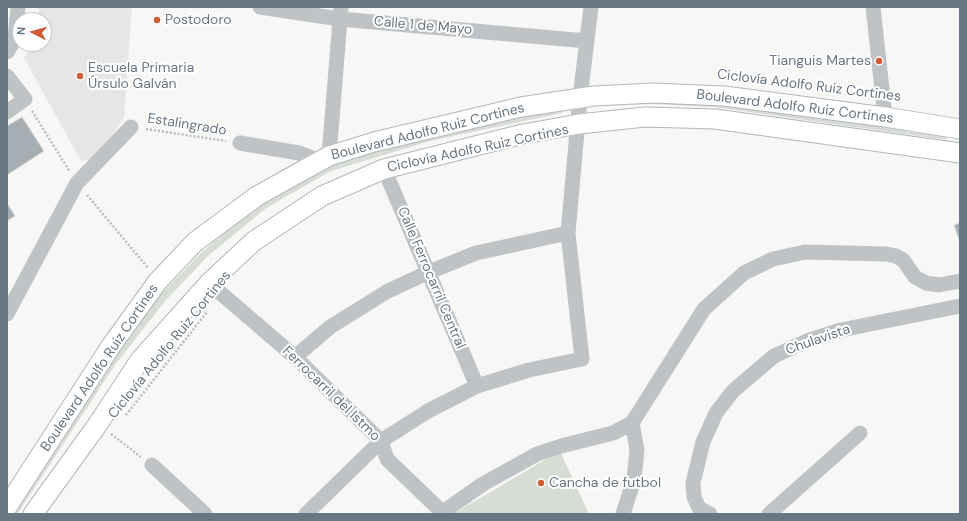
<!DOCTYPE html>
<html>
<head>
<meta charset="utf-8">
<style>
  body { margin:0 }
  #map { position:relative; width:967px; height:521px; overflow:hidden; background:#f7f7f5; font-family:"DM Sans",sans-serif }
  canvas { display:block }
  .frame { position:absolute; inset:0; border:8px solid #697782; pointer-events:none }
  .north { position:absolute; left:12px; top:12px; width:40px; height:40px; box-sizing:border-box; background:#fff; border:1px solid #c3c9cd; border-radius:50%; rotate:276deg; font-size:11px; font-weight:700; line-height:16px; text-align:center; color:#697782 }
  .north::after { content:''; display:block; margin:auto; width:14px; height:18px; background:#d15e3b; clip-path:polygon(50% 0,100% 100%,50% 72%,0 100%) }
</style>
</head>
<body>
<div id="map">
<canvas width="967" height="521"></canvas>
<div class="frame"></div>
<div class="north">N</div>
</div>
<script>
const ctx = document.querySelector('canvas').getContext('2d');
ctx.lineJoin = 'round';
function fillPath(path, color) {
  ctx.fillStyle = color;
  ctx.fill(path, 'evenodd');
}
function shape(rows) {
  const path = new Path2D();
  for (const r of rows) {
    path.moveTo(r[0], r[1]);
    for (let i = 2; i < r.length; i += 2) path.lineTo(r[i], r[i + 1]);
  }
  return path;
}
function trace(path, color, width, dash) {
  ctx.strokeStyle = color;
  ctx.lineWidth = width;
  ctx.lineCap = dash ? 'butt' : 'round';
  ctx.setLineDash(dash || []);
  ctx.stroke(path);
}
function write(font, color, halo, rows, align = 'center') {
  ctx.font = font + ' "DM Sans",sans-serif';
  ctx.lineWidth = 4;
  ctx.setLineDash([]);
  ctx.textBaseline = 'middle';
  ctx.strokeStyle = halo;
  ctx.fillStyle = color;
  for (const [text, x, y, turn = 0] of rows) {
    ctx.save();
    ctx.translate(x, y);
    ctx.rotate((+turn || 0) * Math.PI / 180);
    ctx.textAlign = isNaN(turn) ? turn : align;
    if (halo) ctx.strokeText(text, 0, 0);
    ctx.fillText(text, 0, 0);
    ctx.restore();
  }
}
const built = shape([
  [39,7,132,7,124,117,97,158,81,161,24,58,33,44,44,44,44,20,38,20]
]);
const green = shape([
  [651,92,948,126,946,140,714,107,652,104,594,106,593,96],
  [561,104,562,113,430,141,331,171,266,208,208,256,165,301,115,365,20,510,17,514,7,514,109,360,158,297,202,252,262,201,328,164,427,135],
  [560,451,589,514,453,514]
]);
const building = shape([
  [22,117,44,151,7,175,7,126,22,117],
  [7,203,15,216,7,221,7,203],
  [960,223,960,242,954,225,960,223]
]);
const path = shape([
  [32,111,70,172],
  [146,129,226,141],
  [87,195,148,268],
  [126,415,207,312],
  [111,434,141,457]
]);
const minor = shape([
  [260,7,340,19,587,41],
  [873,7,885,117],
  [7,52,15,39,18,7],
  [7,76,25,99,7,112],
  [240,143,299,153,320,161],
  [329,156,341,7],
  [384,169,477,386],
  [209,283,295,357,381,441,387,459,442,512],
  [7,314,77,183,131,127],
  [295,357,330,327,388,291,429,272,476,253,568,233],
  [152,465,205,514],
  [306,514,381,441,428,411,477,386,529,370,582,359,568,233,580,98,591,7],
  [440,514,483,484,537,454,561,446,613,433,632,423,704,309,744,273,773,259,805,252,886,254,896,256,903,260,915,277,926,283,939,285,960,281],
  [623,514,634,480,637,450,632,423],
  [710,514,699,508,694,497,693,483,703,442,716,413,733,391,774,356,807,341,841,330,960,306],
  [769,514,860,433]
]);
const major = shape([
  [7,507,111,346,158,281,195,242,257,196,329,156,374,142,521,107,594,96,653,93,724,96,885,117,960,129],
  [33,514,98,424,140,360,209,283,254,241,322,196,384,169,523,134,579,124,645,117,715,119,960,153]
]);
const markers = [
  [157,20,4,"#d15e3b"],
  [879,61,4,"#d15e3b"],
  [80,76,4,"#d15e3b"],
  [541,483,4,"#d15e3b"]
];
const poiNames = [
  ["Postodoro",165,20],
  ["Tianguis Martes",871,61,"right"],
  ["Escuela Primaria",88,68],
  ["Úrsulo Galván",88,84],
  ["Cancha de futbol",549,483]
];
const streetNames = [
  ["Calle 1 de Mayo",423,26,5],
  ["Ciclovía Adolfo Ruiz Cortines",809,86,7],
  ["Boulevard Adolfo Ruiz Cortines",795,107,7],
  ["Estalingrado",187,125,9],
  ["Boulevard Adolfo Ruiz Cortines",428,132,-14],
  ["Ciclovía Adolfo Ruiz Cortines",478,149,-12],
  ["Calle Ferrocarril Central",431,278,67],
  ["Chulavista",818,340,-19],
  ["Ciclovía Adolfo Ruiz Cortines",170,345,-51],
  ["Boulevard Adolfo Ruiz Cortines",100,368,-56],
  ["Ferrocarril del Istmo",331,394,44]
];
fillPath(built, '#e5e6e5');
fillPath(green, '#d7dcd4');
fillPath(building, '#a7aeb3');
trace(building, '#d9d9d7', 1);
trace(major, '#b2b7ba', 21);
trace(path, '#b9bcbe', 2.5, [2, 2]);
trace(minor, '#bfc3c6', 15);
trace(major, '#fff', 19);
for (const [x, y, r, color] of markers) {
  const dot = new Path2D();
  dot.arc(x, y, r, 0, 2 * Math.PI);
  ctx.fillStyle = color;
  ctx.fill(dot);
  trace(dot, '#fff', 1.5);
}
write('14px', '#697782', '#fff', poiNames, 'left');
write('14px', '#697782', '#fff', streetNames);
</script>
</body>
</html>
